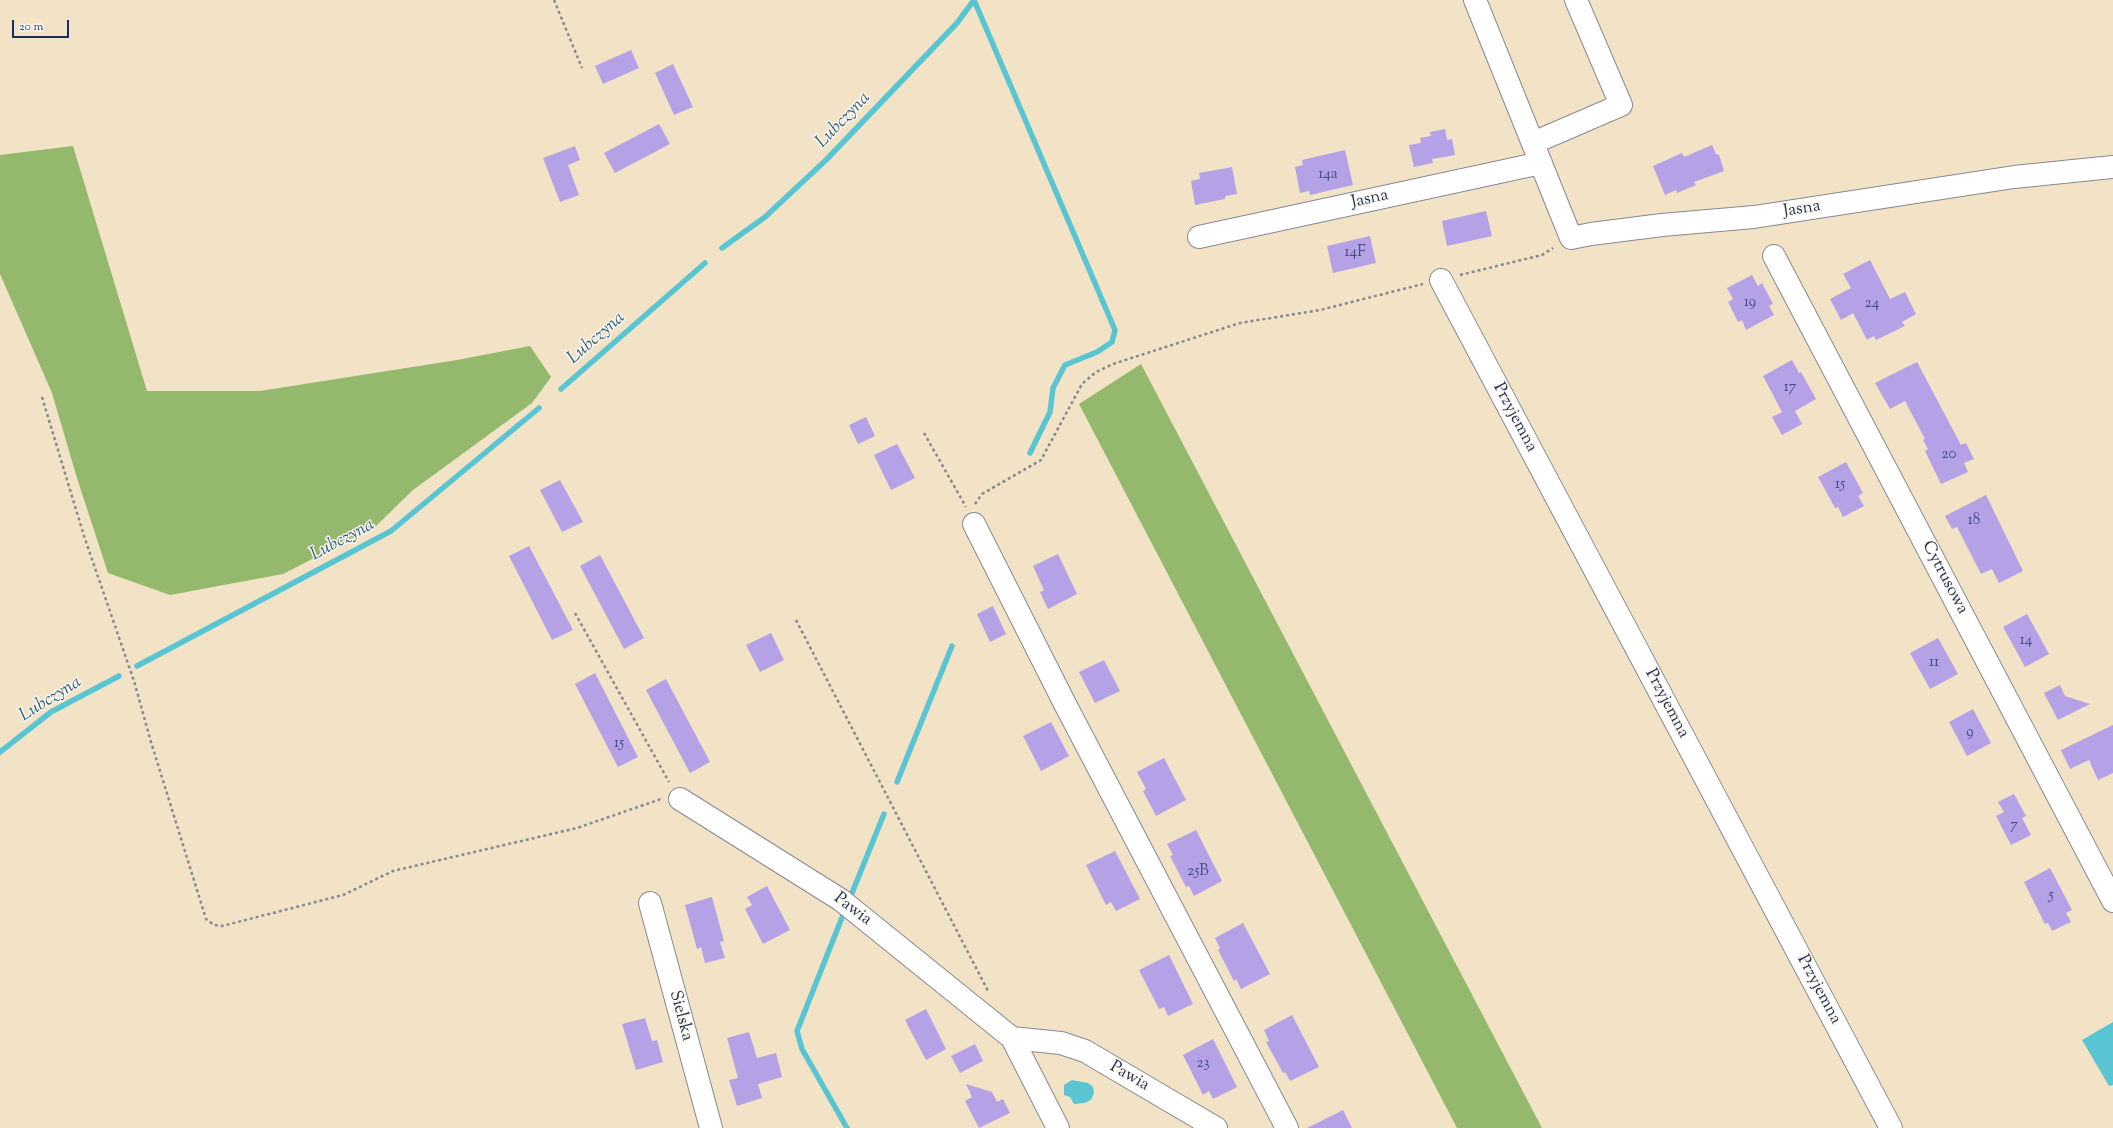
<!DOCTYPE html>
<html>
<head>
<meta charset="utf-8">
<style>
  body { margin:0 }
  #map { position:relative; width:2113px; height:1128px; overflow:hidden; background:#f2e3c7; font-family:"Sorts Mill Goudy",serif }
  canvas { display:block }
  .scale { position:absolute; left:12px; top:20px; width:57px; height:18px; box-sizing:border-box; border:2px solid #1b2f5e; border-top:0; padding-left:5px; font-size:12px; line-height:14px; white-space:nowrap; color:#1b2f5e; -webkit-text-stroke:3px #fbf7ec; paint-order:stroke }
</style>
</head>
<body>
<div id="map">
<canvas width="2113" height="1128"></canvas>
<div class="scale">20 m</div>
</div>
<script>
const ctx = document.querySelector('canvas').getContext('2d');
ctx.lineJoin = 'round';
function fillPath(path, color) {
  ctx.fillStyle = color;
  ctx.fill(path, 'evenodd');
}
function shape(rows) {
  const path = new Path2D();
  for (const r of rows) {
    path.moveTo(r[0], r[1]);
    for (let i = 2; i < r.length; i += 2) path.lineTo(r[i], r[i + 1]);
  }
  return path;
}
function trace(path, color, width, dash) {
  ctx.strokeStyle = color;
  ctx.lineWidth = width;
  ctx.lineCap = dash ? 'butt' : 'round';
  ctx.setLineDash(dash || []);
  ctx.stroke(path);
}
function write(font, color, halo, rows, align = 'center') {
  ctx.font = font + ' "Sorts Mill Goudy",serif';
  ctx.lineWidth = 3;
  ctx.setLineDash([]);
  ctx.textBaseline = 'middle';
  ctx.strokeStyle = halo;
  ctx.fillStyle = color;
  for (const [text, x, y, turn = 0] of rows) {
    ctx.save();
    ctx.translate(x, y);
    ctx.rotate((+turn || 0) * Math.PI / 180);
    ctx.textAlign = isNaN(turn) ? turn : align;
    if (halo) ctx.strokeText(text, 0, 0);
    ctx.fillText(text, 0, 0);
    ctx.restore();
  }
}
const forest = shape([
  [73,146,147,391,260,391,457,360,530,346,551,377,532,403,413,490,376,526,283,574,170,595,108,573,77,478,52,393,0,274,0,155],
  [1141,364,1542,1128,1457,1128,1079,404]
]);
const water = shape([
  [2113,1022,2113,1085,2109,1086,2082,1040],
  [1072,1080,1088,1083,1093,1087,1094,1093,1091,1100,1084,1103,1074,1104,1070,1097,1064,1095,1064,1085]
]);
const stream = shape([
  [974,0,1115,330,1112,342,1097,352,1065,365,1053,388,1050,412,1030,453],
  [722,248,765,217,826,160,957,23,974,0],
  [561,389,705,263],
  [137,666,391,531,539,408],
  [0,752,51,712,119,676],
  [897,782,952,646],
  [852,893,884,814],
  [843,915,797,1031,802,1049,847,1128]
]);
const building = shape([
  [631,50,639,68,603,84,595,66],
  [673,64,693,107,674,115,655,73],
  [659,124,670,144,615,173,604,153],
  [1445,129,1447,140,1452,139,1455,155,1432,159,1433,163,1414,167,1409,145,1421,143,1420,138,1431,136,1430,132],
  [1712,145,1716,154,1719,155,1724,171,1694,182,1696,185,1677,193,1676,190,1665,195,1653,166,1682,153,1684,157],
  [575,146,580,160,568,165,579,195,560,202,543,158],
  [1345,150,1353,185,1310,195,1309,191,1300,193,1295,167,1303,165,1302,160],
  [1232,167,1237,194,1225,196,1225,199,1195,205,1191,181,1200,179,1199,173],
  [1486,211,1492,236,1447,246,1442,221],
  [1370,236,1376,263,1333,273,1327,246],
  [1870,260,1890,299,1905,292,1916,314,1902,322,1905,326,1876,340,1874,336,1867,340,1853,313,1841,320,1830,299,1851,288,1843,274],
  [1752,275,1758,286,1762,283,1773,304,1769,306,1774,315,1746,330,1742,320,1738,322,1728,302,1733,299,1727,288],
  [1792,360,1799,373,1801,372,1816,399,1795,411,1802,424,1782,435,1772,417,1782,412,1763,376],
  [1917,362,1961,445,1966,443,1974,459,1964,463,1968,472,1941,484,1925,451,1928,449,1923,440,1925,439,1905,401,1890,409,1875,383],
  [866,417,875,436,858,444,849,425],
  [897,444,915,478,891,490,874,455],
  [1846,462,1863,493,1858,496,1864,506,1843,517,1838,507,1835,508,1818,477],
  [560,480,583,522,562,532,540,490],
  [1986,495,2023,571,1999,583,1992,569,1981,574,1957,527,1952,529,1945,516],
  [529,546,573,630,552,640,509,556],
  [1058,554,1077,594,1048,609,1040,592,1044,590,1033,566],
  [600,555,644,638,624,649,580,566],
  [993,606,1006,634,990,642,977,614],
  [2027,614,2049,654,2025,667,2003,627],
  [771,633,784,660,760,672,746,645],
  [1938,638,1958,674,1930,689,1910,653],
  [1104,660,1120,691,1095,703,1079,672],
  [595,673,638,757,618,767,575,684],
  [666,679,710,762,690,773,646,690],
  [2060,685,2065,696,2090,704,2058,720,2044,693],
  [1973,709,1991,743,1967,756,1949,722],
  [1051,722,1069,756,1041,771,1023,736],
  [2113,725,2113,773,2098,780,2089,760,2070,769,2061,750],
  [1164,758,1186,800,1156,816,1143,791,1146,789,1137,772],
  [2014,794,2026,816,2022,818,2031,835,2011,845,1996,816,2004,812,1998,802],
  [1196,830,1222,881,1194,896,1189,886,1186,887,1170,856,1173,855,1167,844],
  [1115,851,1140,899,1116,911,1111,902,1106,905,1086,865],
  [2050,868,2072,910,2066,913,2071,922,2052,931,2048,923,2045,924,2024,882],
  [767,886,790,930,763,944,745,909,752,905,747,897],
  [712,897,724,941,720,942,725,958,705,963,701,947,697,949,685,905],
  [1243,923,1270,974,1241,989,1236,979,1234,981,1218,950,1220,948,1215,938],
  [1169,955,1193,1004,1168,1016,1164,1007,1159,1009,1139,970],
  [926,1009,946,1049,926,1060,905,1020],
  [1292,1015,1319,1067,1290,1081,1285,1072,1283,1073,1266,1042,1269,1041,1264,1030],
  [645,1018,652,1041,657,1040,663,1062,636,1070,622,1024],
  [749,1032,757,1058,776,1053,782,1077,758,1084,762,1098,737,1106,729,1080,738,1078,727,1038],
  [1213,1039,1237,1087,1213,1099,1209,1091,1203,1095,1183,1055],
  [975,1044,983,1061,960,1073,951,1056],
  [966,1084,992,1092,997,1102,1003,1099,1010,1113,979,1128,965,1101,972,1097],
  [1343,1110,1352,1128,1307,1128]
]);
const path = shape([
  [554,0,582,68],
  [1460,275,1542,255,1553,248],
  [42,397,84,536,134,681,151,742,206,919,214,925,222,926,343,895,393,871,577,828,661,799],
  [924,433,966,507],
  [975,504,982,494,1041,460,1082,384,1096,372,1113,364,1240,323,1320,310,1423,284],
  [575,613,669,782],
  [796,620,988,991]
]);
const minor = shape([
  [1475,0,1571,238,1591,234,1662,225,1754,217,2014,177,2113,167],
  [1533,143,1621,105,1576,0],
  [1199,237,1541,163],
  [1774,256,2113,901],
  [1441,280,1891,1128],
  [974,524,1065,704,1287,1128],
  [680,799,841,900,1012,1038,1058,1128],
  [650,903,711,1128],
  [1012,1038,1061,1043,1085,1051,1216,1128]
]);
const numberNames = [
  ["14a",1328,175],
  ["14F",1355,253],
  ["19",1750,303],
  ["24",1872,304],
  ["17",1790,388],
  ["20",1949,455],
  ["15",1840,485],
  ["18",1974,521],
  ["14",2026,641],
  ["11",1934,663],
  ["9",1970,733],
  ["15",619,744],
  ["7",2014,826],
  ["25B",1198,872],
  ["5",2051,896],
  ["23",1203,1064]
];
const streetNames = [
  ["Jasna",1370,200,-12],
  ["Jasna",1802,210,-9],
  ["Przyjemna",1514,418,62],
  ["Cytrusowa",1944,578,62],
  ["Przyjemna",1666,704,62],
  ["Pawia",852,910,37],
  ["Przyjemna",1818,990,62],
  ["Sielska",680,1016,75],
  ["Pawia",1129,1077,30]
];
const waterNames = [
  ["Lubczyna",844,121,-46],
  ["Lubczyna",597,339,-41],
  ["Lubczyna",343,541,-28],
  ["Lubczyna",51,700,-32]
];
fillPath(forest, '#94b86c');
fillPath(water, '#59c5d2');
trace(stream, '#59c5d2', 5.5);
fillPath(building, '#b5a1e5');
trace(minor, '#868992', 24);
trace(path, '#868992', 2.5, [3, 3]);
trace(minor, '#fff', 22);
write('15px', '#424c80', null, numberNames);
write('17px', '#1b2f5e', '#fbf7ec', streetNames);
write('italic 18px', '#2e5c81', '#fbf7ec', waterNames);
</script>
</body>
</html>
